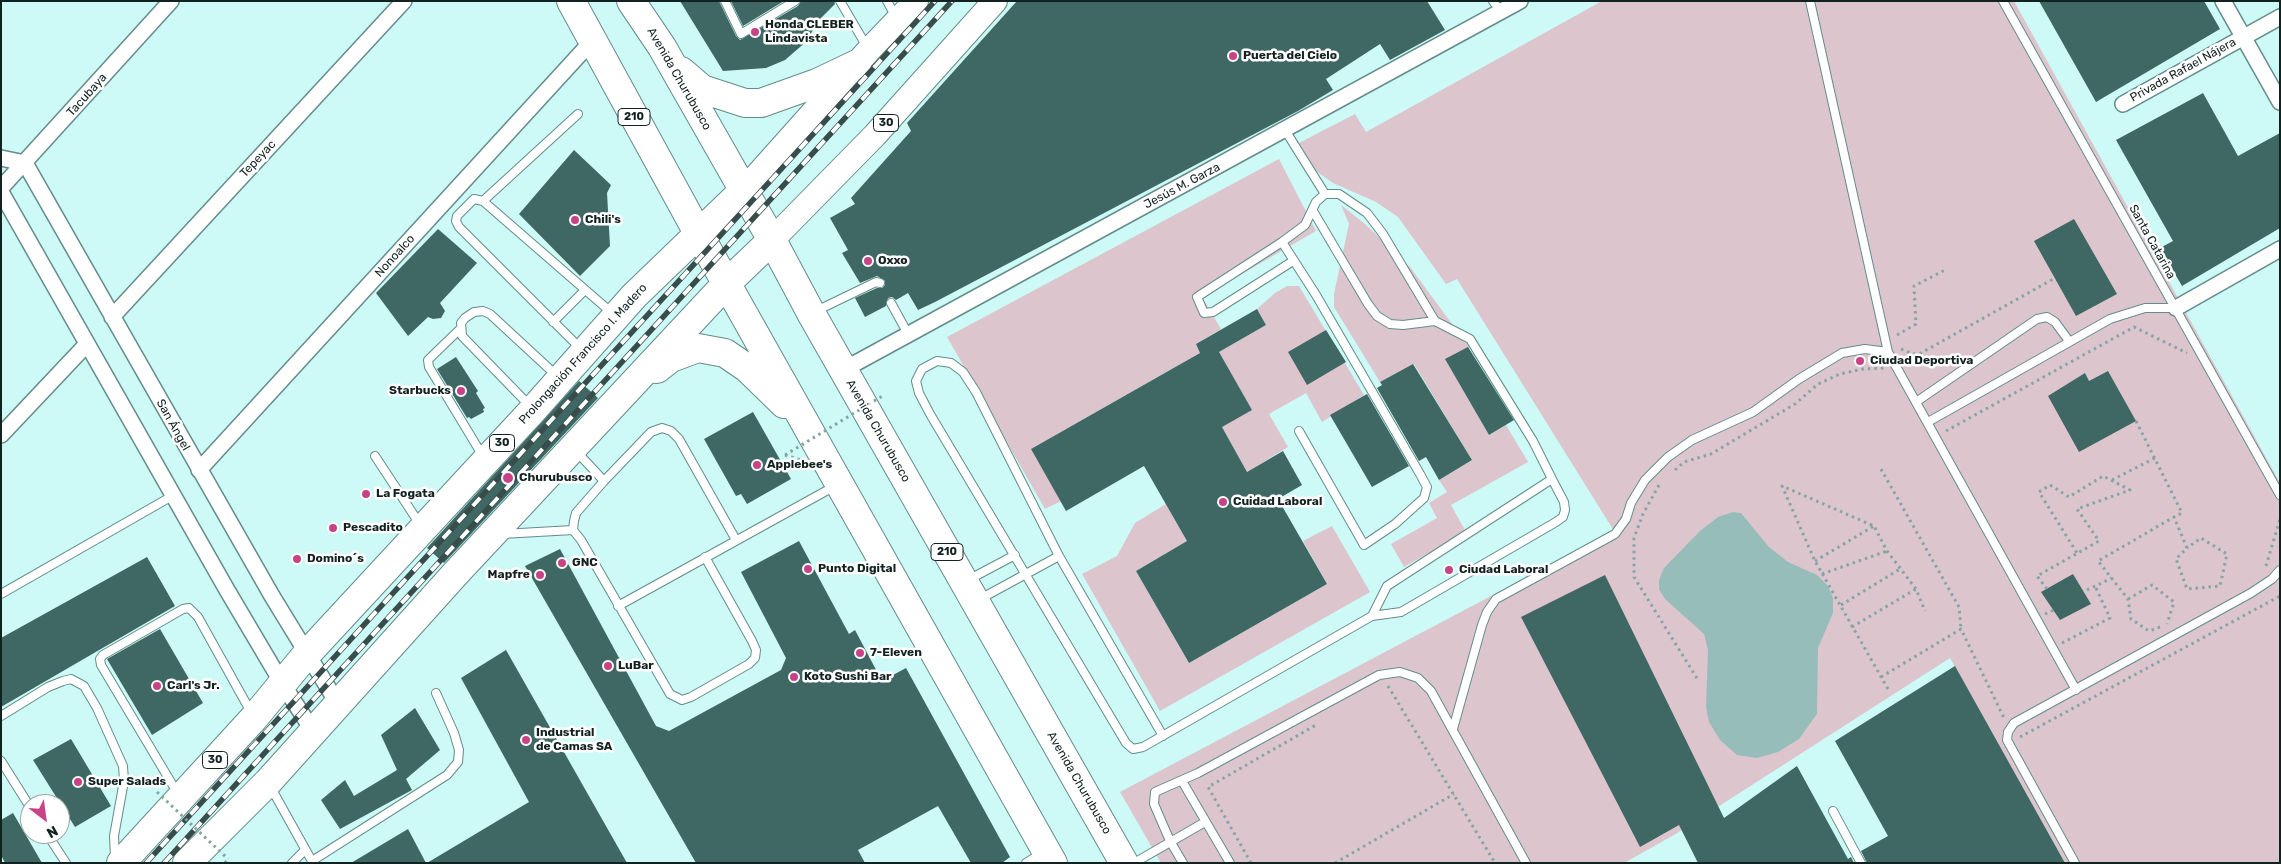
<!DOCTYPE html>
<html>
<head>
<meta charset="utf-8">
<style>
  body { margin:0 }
  #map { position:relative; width:2281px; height:864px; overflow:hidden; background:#cdf9f6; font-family:Rubik,sans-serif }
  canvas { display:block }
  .frame { position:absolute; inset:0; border:2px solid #122221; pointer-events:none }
  .north { position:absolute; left:20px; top:794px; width:50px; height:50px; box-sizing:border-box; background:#fff; border:1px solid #a0a7a6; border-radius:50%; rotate:150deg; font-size:14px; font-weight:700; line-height:20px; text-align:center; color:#122221 }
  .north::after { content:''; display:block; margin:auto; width:18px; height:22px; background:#c84386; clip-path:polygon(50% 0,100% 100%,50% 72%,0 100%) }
</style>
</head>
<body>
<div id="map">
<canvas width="2281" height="864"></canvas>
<div class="frame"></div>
<div class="north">N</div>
</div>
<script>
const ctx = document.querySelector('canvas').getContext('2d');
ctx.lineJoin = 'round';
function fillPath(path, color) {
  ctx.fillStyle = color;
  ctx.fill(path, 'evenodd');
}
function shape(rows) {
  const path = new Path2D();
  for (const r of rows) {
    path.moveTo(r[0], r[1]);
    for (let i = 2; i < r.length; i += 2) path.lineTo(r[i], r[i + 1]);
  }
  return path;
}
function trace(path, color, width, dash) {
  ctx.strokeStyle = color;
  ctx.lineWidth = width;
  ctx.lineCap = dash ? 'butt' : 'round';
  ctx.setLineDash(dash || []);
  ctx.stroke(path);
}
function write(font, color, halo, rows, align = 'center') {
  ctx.font = font + ' Rubik,sans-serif';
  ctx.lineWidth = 5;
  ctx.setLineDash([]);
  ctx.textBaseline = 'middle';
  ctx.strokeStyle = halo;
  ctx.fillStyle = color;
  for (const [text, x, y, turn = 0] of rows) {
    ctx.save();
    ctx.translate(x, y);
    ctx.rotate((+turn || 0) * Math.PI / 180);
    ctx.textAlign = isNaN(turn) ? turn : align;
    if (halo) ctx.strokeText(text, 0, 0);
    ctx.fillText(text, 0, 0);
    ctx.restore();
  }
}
const green = shape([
  [1602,1,2014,1,2280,483,2280,863,2065,863,1950,658,1674,835,1624,863,1161,863,1120,792,1614,531,1457,279,1446,284,1398,217,1376,202,1333,183,1316,171,1299,143,1355,114,1366,132],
  [1279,159,1316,231,1202,297,1221,329,1196,344,1200,353,1031,449,1061,501,1045,509,947,337],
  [1341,205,1365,224,1410,267,1469,347,1446,360,1489,435,1506,425,1528,462,1451,505,1466,532,1404,567,1391,544,1437,518,1429,503,1447,492,1439,480,1472,460,1414,364,1380,382,1334,307,1334,294,1349,224],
  [1287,286,1299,286,1364,395,1322,422,1306,393,1269,414,1288,447,1247,472,1222,427,1219,352,1266,325,1257,309,1275,293],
  [1166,504,1187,541,1136,571,1189,663,1327,584,1303,541,1332,526,1370,592,1160,711,1082,574,1117,556,1135,523]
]);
const water = shape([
  [1733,512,1741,513,1769,547,1788,562,1817,575,1828,586,1833,598,1833,613,1818,648,1817,714,1799,739,1778,752,1757,758,1737,755,1720,740,1709,722,1706,707,1708,650,1704,634,1665,599,1659,589,1659,580,1664,568,1700,531,1718,517]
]);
const building = shape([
  [680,1,719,1,736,36,740,40,798,6,801,1,834,1,835,4,817,22,807,41,785,60,766,68,723,71],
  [731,1,784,1,743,26],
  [1017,1,1427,1,1445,30,1390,60,1380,44,1326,79,1333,90,1298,111,935,302,918,310,908,293,896,300,892,297,888,298,886,306,865,317,855,298,877,288,882,288,885,285,885,281,877,276,860,283,842,253,848,250,830,218,855,204,851,198,911,131,907,123],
  [2039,1,2204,1,2220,29,2096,102],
  [2203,93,2238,156,2280,133,2280,228,2182,286,2160,248,2173,241,2116,140],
  [574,150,611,185,607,193,610,246,580,276,519,214],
  [2074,219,2117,294,2076,316,2034,241],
  [438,229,477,263,440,303,445,311,441,318,433,319,428,317,408,336,376,293],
  [1257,309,1266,325,1219,352,1252,410,1222,427,1247,472,1283,451,1302,485,1278,499,1327,584,1189,663,1136,571,1187,541,1144,466,1066,511,1031,449,1200,353,1196,344],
  [1326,330,1346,362,1307,385,1288,352],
  [1468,347,1514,420,1489,435,1445,359],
  [456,357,478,391,476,393,485,408,483,409,484,412,471,419,469,417,467,418,437,369],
  [1413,364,1472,460,1439,480,1426,457,1419,461,1377,388,1382,385,1380,382],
  [2108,371,2136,421,2079,452,2048,396,2085,373,2089,381],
  [579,381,598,398,444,563,427,548],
  [1367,394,1409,466,1372,487,1330,415],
  [753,412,791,479,747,504,741,494,736,496,704,439],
  [799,541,849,634,855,630,882,681,906,668,1010,857,1002,863,971,863,938,806,858,850,865,863,696,863,525,566,560,549,656,726,669,731,781,670,786,658,741,572],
  [147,557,175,606,1,707,1,638],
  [2073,574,2091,604,2060,620,2041,592],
  [1605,575,1724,818,1797,766,1848,859,1851,857,1854,863,1698,863,1679,825,1640,847,1521,617],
  [160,629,203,703,152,735,107,659],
  [506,650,627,863,427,863,529,802,461,678],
  [1955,666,2065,863,1867,863,1861,851,1888,836,1835,741],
  [415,708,440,750,406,779,412,790,340,829,321,800,345,780,354,796,397,770,381,735],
  [71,739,111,806,75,827,33,760],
  [13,813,42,863,5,863,1,855,1,820],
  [408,829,426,863,351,863]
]);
const path = shape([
  [1897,335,1916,324,1914,286,1945,270],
  [1901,349,1913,354,1921,353,2055,278],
  [2136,421,2182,513,2174,517,2187,548,2176,559,2187,589,2220,586,2227,554,2201,538,2187,548],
  [1946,431,2134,327,2187,353],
  [785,455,801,460],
  [1881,469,1959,607,1961,629],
  [1675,470,1684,462,1711,454,1795,404,1818,384,1840,374,1863,369,1885,368],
  [2112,480,2155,458],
  [1659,485,1643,514,1634,538,1634,577,1698,680],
  [1815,561,1874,526],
  [2266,566,2280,519],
  [1822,574,1887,551],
  [2047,589,2037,576,2099,541,2077,509,2130,490,2103,476,2069,497,2050,485,2039,492,2077,553],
  [2087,590,2112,578],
  [2128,599,2152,585,2174,602,2167,624],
  [1841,605,1900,569],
  [2045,614,2054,610],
  [1852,627,1916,589],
  [2160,627,2149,631,2131,619,2128,599,2098,561,2174,517],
  [2062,643,2110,618,2095,586],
  [1881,677,1961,629,2004,718],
  [1388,686,1495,863],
  [1888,689,1815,561,1782,486,1874,526,1887,551,1916,589,1925,611],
  [2020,737,2280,596],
  [225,863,228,859],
  [1251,863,1208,787,1316,725],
  [1335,863,1454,794]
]);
const lane = shape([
  [725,1,741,34,795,1],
  [840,1,867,47],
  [887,1,896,17],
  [1493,1,1501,12],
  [1810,1,1888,352,2076,690],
  [2003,1,2280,495],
  [1285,130,1325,194,1316,202,1305,225,1282,242,1316,295,1420,474,1427,487,1424,498,1395,524,1364,545,1299,431],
  [1325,194,1339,194,1367,213,1383,234,1435,321],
  [483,201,578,114],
  [1313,211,1368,304,1377,316,1390,324,1403,325,1435,321,1470,339,1533,441,1552,479],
  [1282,242,1197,297,1204,313,1213,312,1293,261],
  [891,303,908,334],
  [816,311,876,282,880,283],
  [553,322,584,291],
  [460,329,428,360,429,367,484,458],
  [581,349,459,227,456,221,457,216,474,199,483,201,612,313],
  [1916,402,2037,319,2047,317,2055,322,2069,341],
  [530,406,462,336,461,323,465,318,474,312,483,311,490,314,557,376],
  [1928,422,2110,319,2145,308,2176,308],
  [576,451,604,481],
  [375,456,421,526],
  [502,534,573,530],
  [705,557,752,641,756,650,755,658,749,664,691,697,682,700,670,694,581,540,573,530,574,521,576,513,604,481,651,432,662,428,671,431,679,439,736,540],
  [968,580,1015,555],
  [1,594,174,495],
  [980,599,1059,556],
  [618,606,835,486],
  [1,716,48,687,63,681,71,679,84,686,97,708,123,766,124,781,114,836,115,858],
  [1453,729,1482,625,1487,612,1496,599,1615,534,1626,519,1631,503,1645,480,1668,457,1692,440,1753,412,1799,379,1842,353,1865,349,1888,352],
  [1163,736,1059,556,976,392,963,372,951,363,937,361,922,369,916,381,919,393,930,414,1126,743,1133,749,1143,747,1372,616,1401,612,1556,522,1563,517,1565,510,1564,502,1552,479,1387,586,1372,616],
  [1,761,30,807],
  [1182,781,1230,863],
  [270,786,313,863],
  [178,794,101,665,100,659,103,655,183,609,189,608,198,617,252,714],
  [1833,811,1861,863],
  [47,834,66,863],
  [312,861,447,775,458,762,459,750,454,733,436,693],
  [292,863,305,850],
  [1026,863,1042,853],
  [1134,863,1205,822],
  [1183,863,1170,841,1154,804,1155,792,1198,773,1379,675,1400,672,1418,678,1431,691,1526,863],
  [2075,863,2007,740,2008,732,2014,723,2251,593,2272,579,2280,570]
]);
const street = shape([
  [2223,1,2280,102],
  [2123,104,2280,17],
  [1,158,25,163,272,596,338,704],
  [1,188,171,1],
  [1,192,227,590,282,683,313,731],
  [2176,308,2280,249],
  [112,317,404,1],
  [843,370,1520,1],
  [1,435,87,344],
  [199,470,592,41]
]);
const primary = shape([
  [744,190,869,50,916,1],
  [772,240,875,135,995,1]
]);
const highway = shape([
  [571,1,698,233,1053,863],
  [631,1,662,47,772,240,811,313,1124,863],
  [681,71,702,89,745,103,761,103,817,83,857,64],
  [657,369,671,358,698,348,725,353,747,368,784,404],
  [121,863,254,718,306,655,533,410,634,296,744,190],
  [187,863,268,782,456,573,727,283,772,240]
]);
const rail = shape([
  [146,863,935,1],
  [164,863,952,1]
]);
const pathBridge = shape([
  [785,455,884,395],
  [157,792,228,859]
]);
const markers = [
  [755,32,5,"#c84386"],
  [1233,56,5,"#c84386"],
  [575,220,5,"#c84386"],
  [868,261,5,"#c84386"],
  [1860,361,5,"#c84386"],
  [461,391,5,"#c84386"],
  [757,465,5,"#c84386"],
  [508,478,6,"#c84386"],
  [366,494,5,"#c84386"],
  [1223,502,5,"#c84386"],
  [333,528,5,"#c84386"],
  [297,559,5,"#c84386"],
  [562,563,5,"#c84386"],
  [808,569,5,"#c84386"],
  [1449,570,5,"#c84386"],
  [540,575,5,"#c84386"],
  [860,653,5,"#c84386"],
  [608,666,5,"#c84386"],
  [794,677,5,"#c84386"],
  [157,686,5,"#c84386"],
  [526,740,5,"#c84386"],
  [78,782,5,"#c84386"]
];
const shields = [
  [634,117,32],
  [886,123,25],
  [502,443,25],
  [947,552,32],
  [215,760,25]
];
const shieldNames = [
  ["210",634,117],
  ["30",886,123],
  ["30",502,443],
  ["210",947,552],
  ["30",215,760]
];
const poiNames = [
  ["Honda CLEBER",765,25],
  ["Lindavista",765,39],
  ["Puerta del Cielo",1243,56],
  ["Chili's",585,220],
  ["Oxxo",878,261],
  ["Ciudad Deportiva",1870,361],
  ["Starbucks",451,391,"right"],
  ["Applebee's",767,465],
  ["Churubusco",519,478],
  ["La Fogata",376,494],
  ["Cuidad Laboral",1233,502],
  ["Pescadito",343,528],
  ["Domino´s",307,559],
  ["GNC",572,563],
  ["Punto Digital",818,569],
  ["Ciudad Laboral",1459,570],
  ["Mapfre",530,575,"right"],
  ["7-Eleven",870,653],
  ["LuBar",618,666],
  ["Koto Sushi Bar",804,677],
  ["Carl's Jr.",167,686],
  ["Industrial",536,733],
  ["de Camas SA",536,747],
  ["Super Salads",88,782]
];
const streetNames = [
  ["Privada Rafael Nájera",2183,70,-29],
  ["Avenida Churubusco",679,79,60],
  ["Tacubaya",87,95,-48],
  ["Tepeyac",258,159,-47],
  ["Jesús M. Garza",1182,186,-28],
  ["Santa Catarina",2152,242,61],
  ["Nonoalco",395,256,-48],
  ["Prolongación Francisco I. Madero",583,354,-48],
  ["San Ángel",173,425,61],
  ["Avenida Churubusco",878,431,60],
  ["Avenida Churubusco",1079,783,60]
];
fillPath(green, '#ddc5ce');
fillPath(water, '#97bdba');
fillPath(building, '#3f6764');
trace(lane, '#648c8a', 10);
trace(street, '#648c8a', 18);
trace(primary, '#648c8a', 26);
trace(highway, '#648c8a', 30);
trace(path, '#84a5a3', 3, [2.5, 4]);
trace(lane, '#fff', 8);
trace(street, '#fff', 15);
trace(primary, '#fff', 24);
trace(highway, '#fff', 28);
trace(rail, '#374c4b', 5.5);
trace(rail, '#fff', 4, [11]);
trace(pathBridge, '#84a5a3', 3, [2.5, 4]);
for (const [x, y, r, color] of markers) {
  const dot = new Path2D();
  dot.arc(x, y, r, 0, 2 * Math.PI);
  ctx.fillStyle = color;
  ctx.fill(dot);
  trace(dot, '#fff', 2);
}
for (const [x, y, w] of shields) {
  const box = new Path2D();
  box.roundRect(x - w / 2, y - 8.5, w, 17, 4);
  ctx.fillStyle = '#fff';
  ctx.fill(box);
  trace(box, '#122221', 1);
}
write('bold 11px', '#122221', null, shieldNames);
write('bold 12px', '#122221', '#fff', poiNames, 'left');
write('12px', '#122221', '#fff', streetNames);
</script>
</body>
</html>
